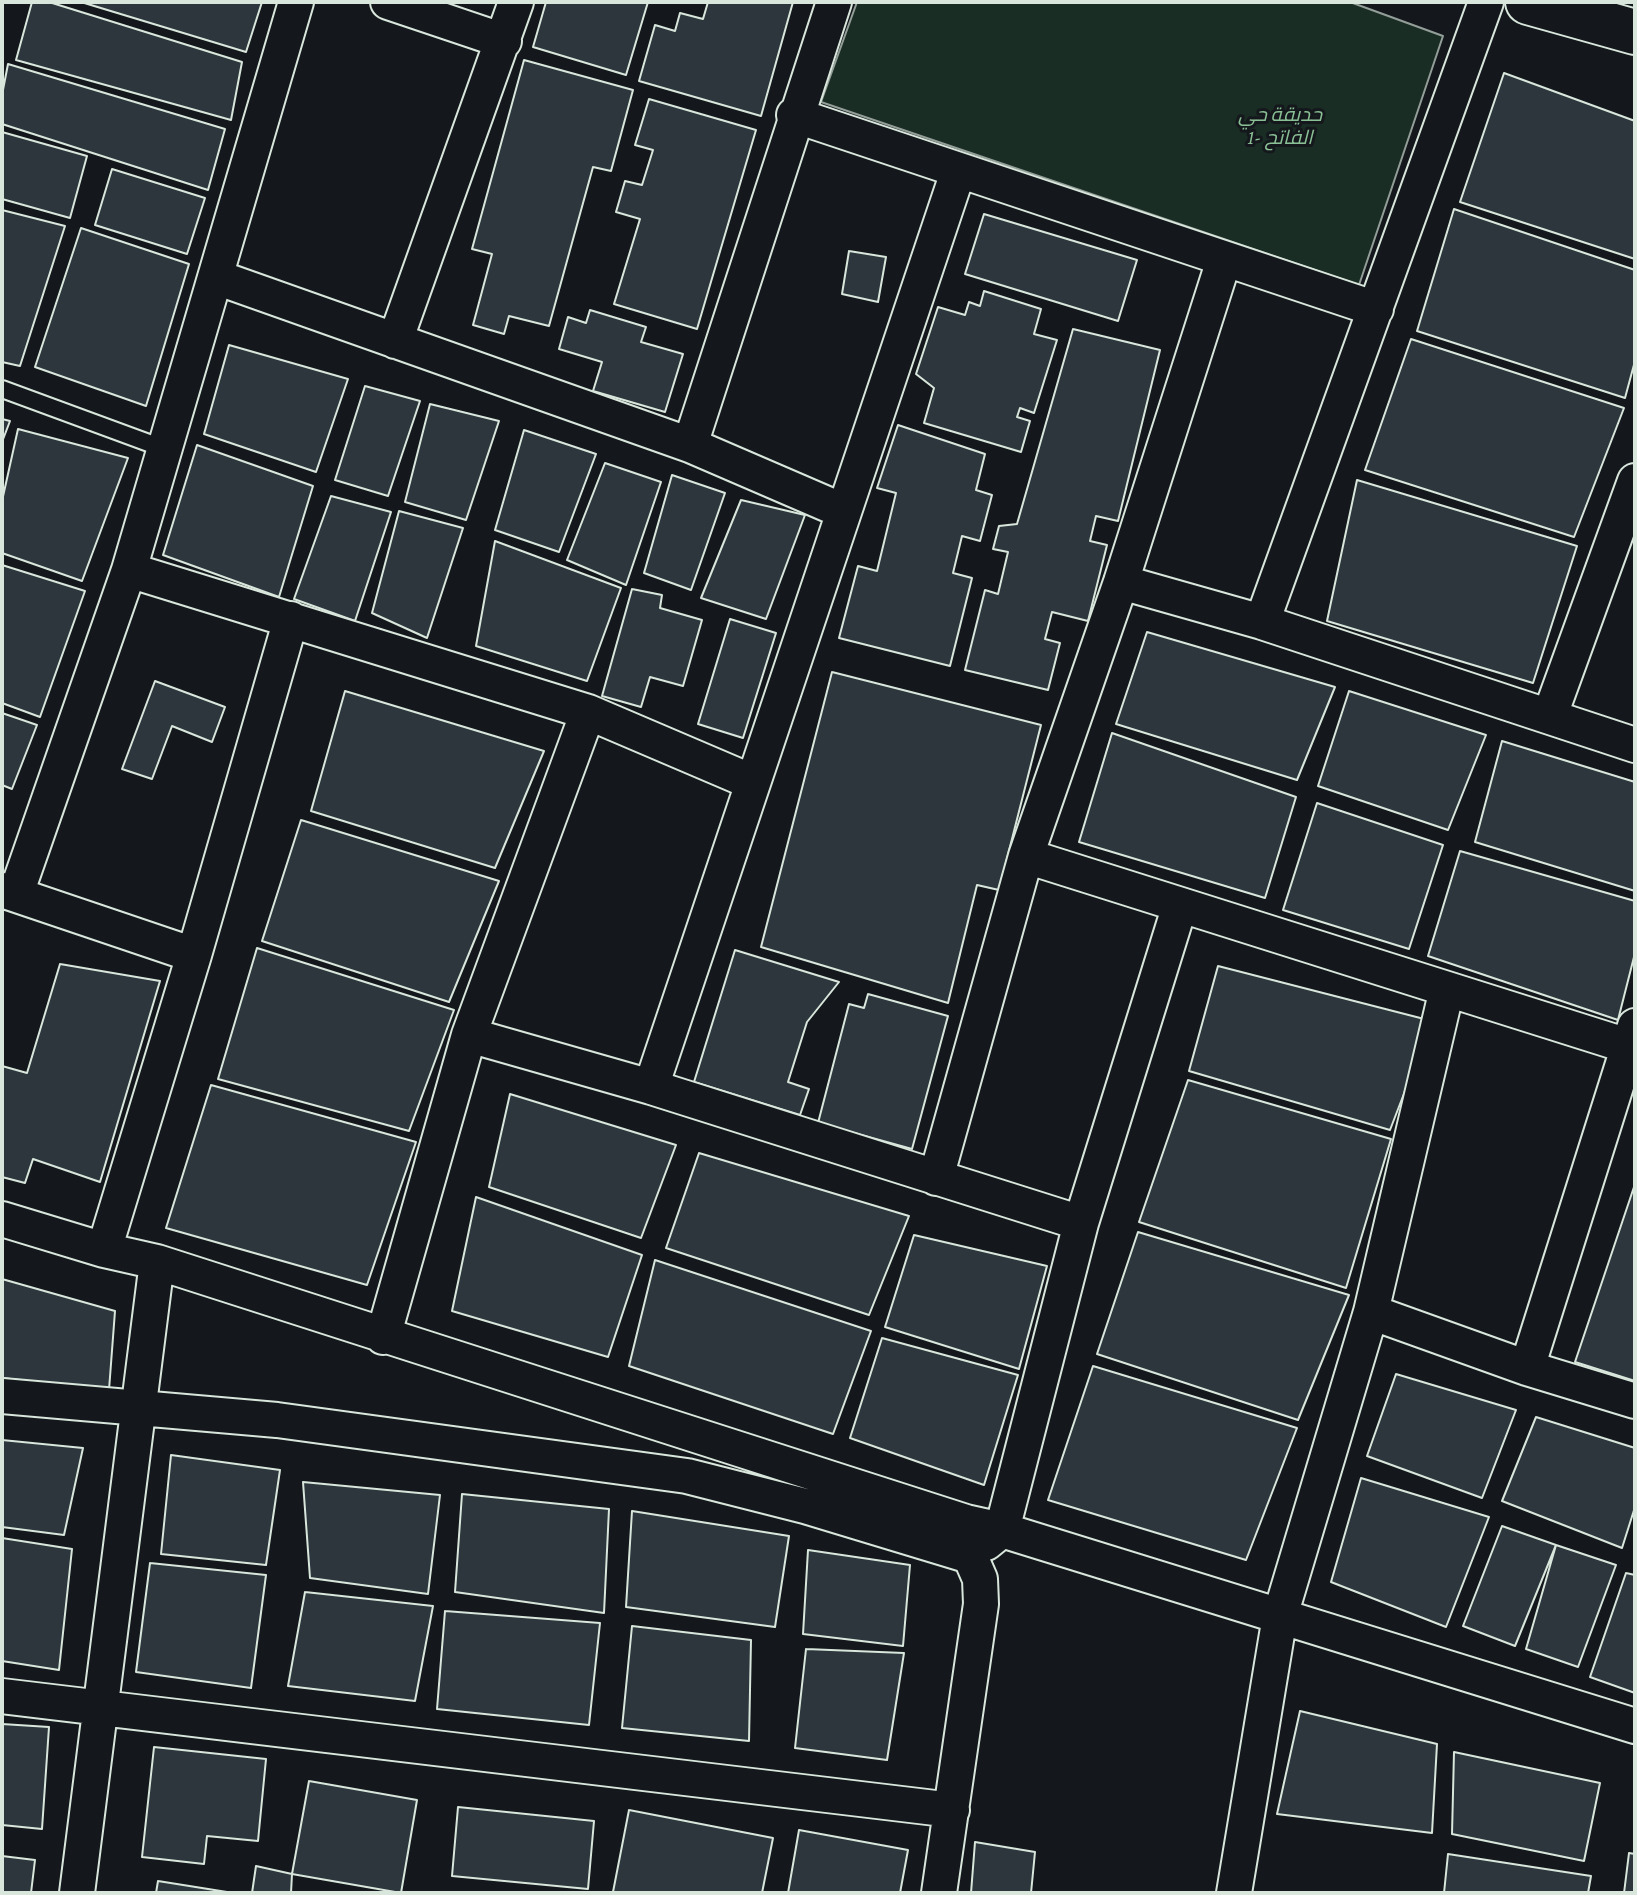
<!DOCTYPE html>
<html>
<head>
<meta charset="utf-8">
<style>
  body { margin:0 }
  #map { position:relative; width:1637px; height:1895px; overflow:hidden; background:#14181c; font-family:"Crimson Pro",serif }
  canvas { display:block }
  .frame { position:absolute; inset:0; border:4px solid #d8e6dc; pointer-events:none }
</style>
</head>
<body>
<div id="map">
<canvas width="1637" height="1895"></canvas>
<div class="frame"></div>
</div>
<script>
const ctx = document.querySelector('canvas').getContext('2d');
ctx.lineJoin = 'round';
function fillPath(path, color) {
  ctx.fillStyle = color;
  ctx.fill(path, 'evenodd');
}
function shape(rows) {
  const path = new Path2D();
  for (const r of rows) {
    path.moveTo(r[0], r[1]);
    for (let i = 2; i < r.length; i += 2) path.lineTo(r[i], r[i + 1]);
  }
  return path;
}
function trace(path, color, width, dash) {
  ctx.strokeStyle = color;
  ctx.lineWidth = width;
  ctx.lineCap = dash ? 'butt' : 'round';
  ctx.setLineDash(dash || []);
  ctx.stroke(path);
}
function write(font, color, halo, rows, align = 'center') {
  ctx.font = font + ' "Crimson Pro",Cairo,serif';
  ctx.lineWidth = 6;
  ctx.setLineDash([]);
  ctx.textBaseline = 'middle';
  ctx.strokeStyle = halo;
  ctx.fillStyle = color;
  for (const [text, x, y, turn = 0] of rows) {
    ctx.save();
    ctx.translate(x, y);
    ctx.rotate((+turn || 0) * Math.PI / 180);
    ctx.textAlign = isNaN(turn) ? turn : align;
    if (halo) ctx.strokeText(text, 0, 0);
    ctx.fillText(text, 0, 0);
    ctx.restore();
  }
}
const green = shape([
  [857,2,1350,2,1443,36,1359,285,821,102,857,2]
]);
const building = shape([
  [32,2,49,2,242,62,231,120,16,60,32,2],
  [81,2,262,2,246,52,81,2],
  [546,2,648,2,626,75,533,47,546,2],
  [708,2,793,2,761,116,639,81,655,25,675,31,680,13,703,19,708,2],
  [524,60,633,90,611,171,593,167,549,326,509,316,504,334,473,325,492,254,472,249,524,60],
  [8,64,225,129,208,190,2,124,2,95,8,64],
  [1504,73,1635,121,1635,259,1460,202,1504,73],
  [649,99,756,130,697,329,614,304,640,219,616,212,625,181,642,185,653,150,635,145,649,99],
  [2,132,87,156,70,218,2,199,2,132],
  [112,169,205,198,187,254,95,225,112,169],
  [1454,209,1635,270,1635,361,1625,398,1417,331,1454,209],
  [2,210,65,226,20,366,2,362,2,210],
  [984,214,1137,260,1118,321,965,274,984,214],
  [81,228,189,264,146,406,35,367,81,228],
  [849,251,886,257,878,302,842,294,849,251],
  [984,291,1041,309,1034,334,1057,340,1034,413,1020,408,1017,417,1030,421,1021,452,924,423,934,388,916,374,938,307,965,315,969,302,980,306,984,291],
  [590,310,646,327,641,342,683,354,665,412,593,391,602,362,559,349,568,317,586,323,590,310],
  [1073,329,1160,350,1118,521,1096,516,1090,541,1107,545,1088,621,1052,612,1045,639,1060,643,1048,690,965,670,985,590,998,594,1008,552,993,549,999,526,1017,524,1073,329],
  [1411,339,1624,408,1574,537,1365,470,1411,339],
  [229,345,348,379,316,472,204,434,229,345],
  [365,386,420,401,388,496,335,480,365,386],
  [430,404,499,421,466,520,405,502,430,404],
  [2,419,10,421,2,442,2,419],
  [898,425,985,454,976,490,992,495,980,541,962,536,953,573,972,578,950,666,839,638,858,566,877,571,896,493,877,488,898,425],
  [18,429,128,458,82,581,2,553,2,501,18,429],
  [524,430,596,454,559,552,495,530,524,430],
  [197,445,313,486,279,597,163,555,197,445],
  [605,463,661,482,626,585,567,560,605,463],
  [672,475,725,493,691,590,644,573,672,475],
  [1357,480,1577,546,1533,683,1327,621,1357,480],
  [331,496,391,512,355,621,294,599,331,496],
  [741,500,805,515,766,619,701,598,741,500],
  [399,511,463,528,427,638,372,613,399,511],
  [495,541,621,588,587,681,476,646,495,541],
  [2,565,85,591,40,717,2,703,2,565],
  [632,589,662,595,660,608,702,620,683,686,650,677,641,707,602,696,632,589],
  [730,619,776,633,743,738,698,724,730,619],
  [1147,632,1335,687,1297,780,1116,724,1147,632],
  [832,672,1041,725,999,890,977,885,948,1003,761,947,832,672],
  [155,681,225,707,212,742,172,726,152,779,122,769,155,681],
  [345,691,544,751,495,868,311,811,345,691],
  [1349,691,1486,735,1448,830,1318,786,1349,691],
  [2,713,37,725,12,789,2,785,2,713],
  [1112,733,1296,797,1265,898,1079,842,1112,733],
  [1502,741,1635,782,1635,891,1475,842,1502,741],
  [1317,803,1443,845,1409,949,1283,910,1317,803],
  [301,820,499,881,449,1002,262,941,301,820],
  [1460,851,1635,901,1635,953,1618,1020,1428,956,1460,851],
  [257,948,454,1010,409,1131,218,1079,257,948],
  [735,950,839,982,807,1022,788,1082,809,1089,800,1115,694,1082,735,950],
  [60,964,160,981,100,1182,33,1159,25,1183,2,1177,2,1066,27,1073,60,964],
  [1218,966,1432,1021,1390,1130,1189,1071,1218,966],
  [868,994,948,1016,912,1149,818,1123,849,1004,864,1008,868,994],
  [1188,1080,1391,1139,1346,1288,1139,1222,1188,1080],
  [211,1085,416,1142,367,1285,166,1228,211,1085],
  [510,1094,676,1145,641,1238,489,1187,510,1094],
  [699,1153,909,1216,869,1315,666,1248,699,1153],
  [1635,1184,1635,1381,1575,1362,1635,1184],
  [476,1197,642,1255,608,1357,452,1311,476,1197],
  [1138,1232,1349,1295,1298,1420,1097,1354,1138,1232],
  [914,1235,1047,1266,1019,1369,885,1327,914,1235],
  [655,1260,871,1331,833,1434,629,1366,655,1260],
  [2,1279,115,1311,109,1390,2,1378,2,1279],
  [882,1338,1018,1375,984,1485,850,1438,882,1338],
  [1093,1366,1297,1428,1246,1560,1048,1500,1093,1366],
  [1396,1374,1516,1410,1482,1498,1367,1456,1396,1374],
  [1536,1417,1635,1448,1635,1507,1622,1548,1502,1501,1536,1417],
  [2,1440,83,1448,64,1535,2,1527,2,1440],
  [171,1455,280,1470,266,1565,161,1554,171,1455],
  [1361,1478,1489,1517,1446,1627,1331,1582,1361,1478],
  [303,1482,440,1495,428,1594,310,1578,303,1482],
  [462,1494,609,1509,604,1613,455,1592,462,1494],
  [632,1511,789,1536,775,1627,626,1607,632,1511],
  [1502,1526,1556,1545,1515,1646,1463,1626,1502,1526],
  [2,1538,72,1549,59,1670,2,1661,2,1538],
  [1556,1545,1616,1565,1578,1667,1526,1649,1556,1545],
  [808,1550,910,1565,903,1646,803,1634,808,1550],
  [150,1563,266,1575,251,1688,136,1672,150,1563],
  [1626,1573,1635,1575,1635,1693,1590,1677,1626,1573],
  [305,1592,433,1606,415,1701,288,1686,305,1592],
  [445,1611,600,1623,589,1725,437,1709,445,1611],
  [632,1626,751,1640,749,1741,622,1728,632,1626],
  [806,1649,904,1653,887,1760,795,1748,806,1649],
  [1300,1711,1437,1744,1432,1833,1277,1814,1300,1711],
  [2,1724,49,1727,42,1829,2,1825,2,1724],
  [154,1747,266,1759,258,1841,207,1836,204,1864,142,1857,154,1747],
  [1454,1752,1600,1783,1584,1861,1452,1834,1454,1752],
  [309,1781,417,1800,401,1893,292,1874,309,1781],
  [458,1807,594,1821,588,1889,452,1876,458,1807],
  [629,1810,773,1838,762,1893,613,1892,629,1810],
  [799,1830,908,1850,900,1893,788,1893,799,1830],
  [975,1842,1035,1852,1031,1893,971,1893,975,1842],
  [1629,1853,1635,1854,1635,1893,1624,1893,1629,1853],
  [1448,1854,1591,1876,1588,1893,1444,1893,1448,1854],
  [2,1856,35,1860,31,1893,2,1893,2,1856],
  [256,1866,292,1874,291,1893,252,1893,256,1866],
  [158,1881,227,1892,227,1893,156,1893,158,1881]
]);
const lane = shape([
  [2,389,165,449]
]);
const street = shape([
  [388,2,504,41],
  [794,115,1376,309],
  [216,277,690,445,843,511],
  [395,341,516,2],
  [690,445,834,2],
  [129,570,588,712,752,782],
  [1121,582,1262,622,1635,745],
  [1262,622,1486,2],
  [1550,715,1635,481],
  [1026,856,1628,1046],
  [2,890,194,955],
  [16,894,129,570,296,2],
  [469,1035,651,1087,1081,1223],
  [651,1087,958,172],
  [936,1178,1026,856,1121,582,1224,260],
  [2,1219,104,1250,157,1262,966,1522,1002,1530,1635,1726],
  [104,1250,194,955,291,619],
  [1371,1312,1527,1368,1635,1401],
  [383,1337,469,1035,588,712],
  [1527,1368,1635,1026],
  [2,1396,277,1420,687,1476,805,1506,970,1556,980,1579,981,1604,939,1893],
  [986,1543,1002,1530,1081,1223,1180,905],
  [2,1696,952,1810],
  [77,1893,157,1262],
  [1234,1893,1280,1616,1371,1312,1447,989]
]);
const secondary = shape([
  [1528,2,1635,32]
]);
const parkNames = [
  ["حديقة حي",1280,115],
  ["الفاتح -1",1280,138]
];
fillPath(green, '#1a2d24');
trace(green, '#939e99', 2);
fillPath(building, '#2c363c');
trace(building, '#d8e6dc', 2);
trace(lane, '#d8e6dc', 20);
trace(street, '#d8e6dc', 38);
trace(secondary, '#d8e6dc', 48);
trace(lane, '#14181c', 16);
trace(street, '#14181c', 34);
trace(secondary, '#14181c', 44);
write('italic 20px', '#8ac095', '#14181c', parkNames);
</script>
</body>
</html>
